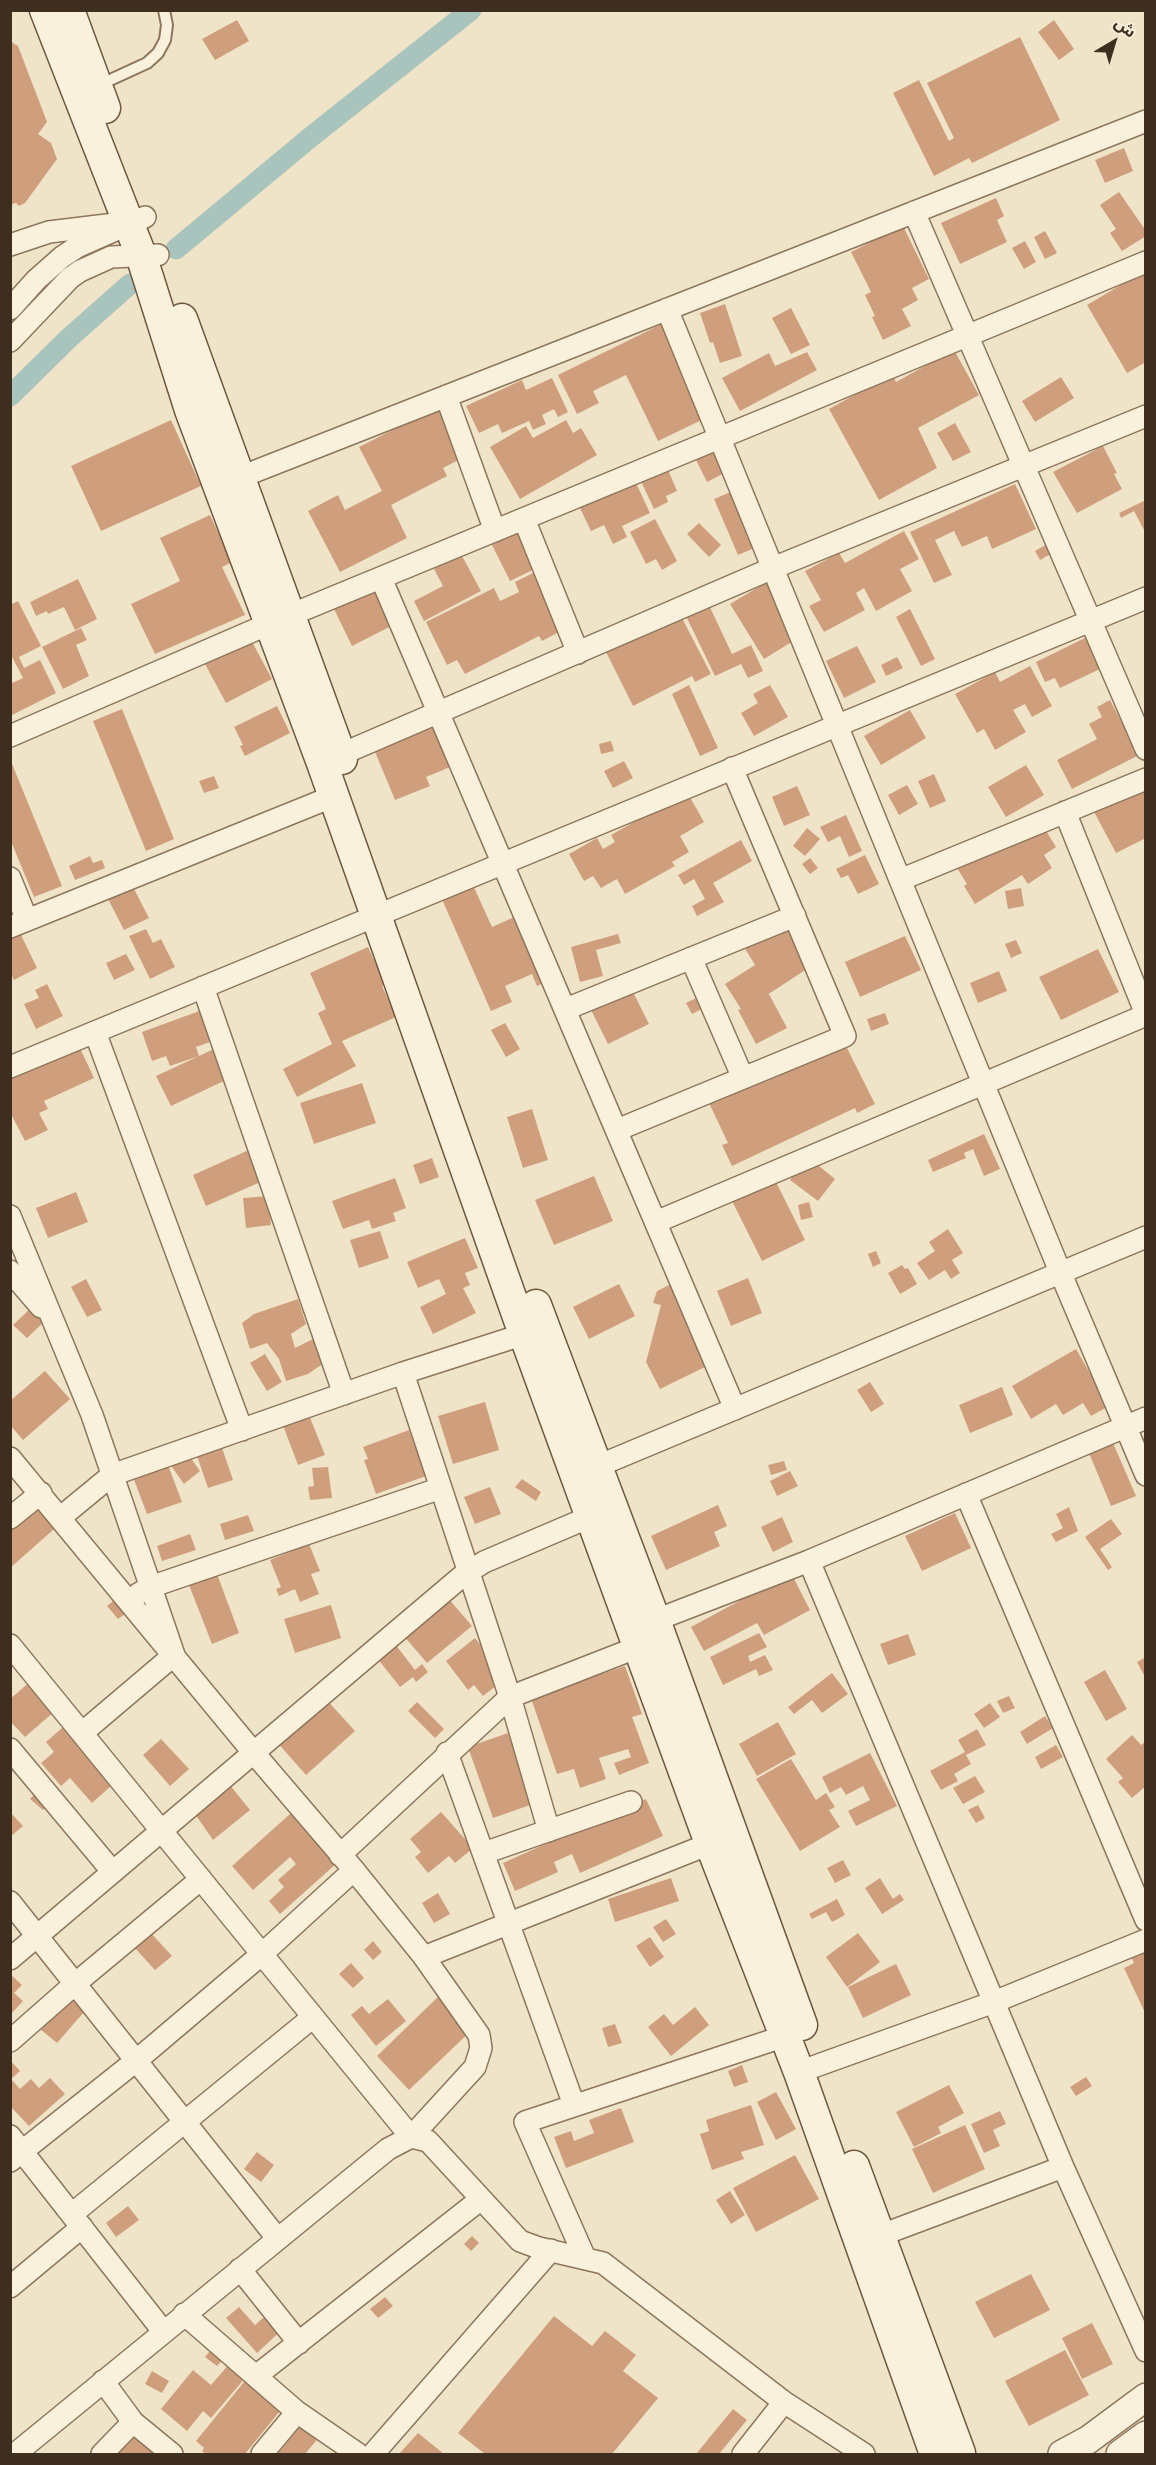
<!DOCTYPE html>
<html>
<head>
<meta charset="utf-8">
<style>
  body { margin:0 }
  #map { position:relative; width:1156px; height:2465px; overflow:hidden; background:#f0e4c8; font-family:"Roboto Serif","Noto Sans Arabic",serif }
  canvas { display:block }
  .frame { position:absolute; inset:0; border:12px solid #3d2e20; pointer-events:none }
  .north { position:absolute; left:1084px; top:12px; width:60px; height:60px; -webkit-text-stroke:4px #f7eed8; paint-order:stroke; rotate:38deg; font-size:16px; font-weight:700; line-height:24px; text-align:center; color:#3d2e20 }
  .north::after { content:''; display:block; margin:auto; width:21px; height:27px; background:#3d2e20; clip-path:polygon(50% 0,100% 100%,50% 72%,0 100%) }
</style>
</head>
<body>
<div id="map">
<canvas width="1156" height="2465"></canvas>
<div class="frame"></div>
<div class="north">ش</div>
</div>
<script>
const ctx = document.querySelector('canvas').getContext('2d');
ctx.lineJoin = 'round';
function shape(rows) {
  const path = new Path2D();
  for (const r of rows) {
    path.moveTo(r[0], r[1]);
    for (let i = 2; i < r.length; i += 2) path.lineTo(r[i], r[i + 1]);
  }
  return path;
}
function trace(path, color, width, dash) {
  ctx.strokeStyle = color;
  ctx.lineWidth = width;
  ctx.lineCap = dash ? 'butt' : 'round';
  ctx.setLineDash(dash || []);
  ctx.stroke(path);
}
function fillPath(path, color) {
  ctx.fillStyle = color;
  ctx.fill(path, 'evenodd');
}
const canal = shape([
  [176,249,312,136,471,10],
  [10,396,69,338,130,284]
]);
const building = shape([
  [237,20,249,41,215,60,202,39],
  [1054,20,1074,49,1059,60,1038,32],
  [1020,37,1060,120,972,163,969,158,934,176,893,93,919,80,949,141,954,138,927,83],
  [10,41,18,46,47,122,38,134,51,143,57,159,25,203,19,206,16,203,10,205],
  [1124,148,1133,171,1105,183,1095,160],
  [1119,192,1146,231,1146,236,1122,251,1110,233,1116,229,1100,205],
  [996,198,1004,216,997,220,1007,242,960,264,941,223],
  [903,226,929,279,912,288,918,300,902,309,911,326,883,340,872,317,875,316,865,295,871,292,851,252],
  [1045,231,1057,253,1045,259,1034,237],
  [1025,241,1036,262,1024,269,1012,248],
  [1146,270,1146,362,1127,373,1087,305],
  [725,304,742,356,720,363,713,342,710,343,700,313],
  [791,308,810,345,791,354,772,318],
  [668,321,714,414,658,441,626,375,593,391,599,403,577,414,558,375],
  [954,350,979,395,918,428,937,468,879,500,829,409,892,374,896,382],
  [807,352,817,370,740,411,722,378,769,353,775,366],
  [1061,377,1074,398,1035,422,1022,401],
  [552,378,568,412,558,417,554,409,542,415,546,424,533,430,529,421,502,433,498,424,479,433,466,406,522,380,526,390],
  [446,403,472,453,443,468,447,476,391,505,407,538,340,572,308,511,338,495,345,510,382,491,359,447],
  [171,420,201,486,101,531,71,466],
  [566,420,573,433,581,428,597,455,520,499,490,447,526,426,533,438],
  [955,423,971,452,953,461,937,433],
  [721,440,736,467,707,482,693,454],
  [1103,446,1117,473,1114,474,1122,489,1077,513,1053,472],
  [666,465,677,491,666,496,668,502,654,509,639,477],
  [635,481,650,513,622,526,627,537,613,544,604,525,591,531,579,506],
  [1015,484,1036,529,992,549,987,536,962,547,954,531,935,540,952,575,934,583,910,532],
  [745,486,769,542,738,555,714,499],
  [1146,500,1146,529,1144,530,1134,511,1121,518,1119,513],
  [210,515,232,562,222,567,245,615,155,654,131,604,180,581,160,538],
  [655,519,677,561,662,570,656,559,646,564,630,532],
  [699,523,721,545,709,557,687,534],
  [524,526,543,565,510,581,491,543],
  [904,531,919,559,900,569,912,591,876,611,864,588,856,593,865,610,824,632,809,606,821,600,805,571,839,553,845,563],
  [1049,543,1054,552,1040,560,1035,551],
  [461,554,481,591,424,621,414,601,443,586,434,569],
  [543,568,572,625,542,641,539,636,465,674,457,660,447,665,426,622,494,588,500,601,519,592,515,582],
  [384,578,405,619,352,646,332,605],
  [78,579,97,619,75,630,64,607,48,614,47,611,36,616,30,602],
  [772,579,803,635,764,659,730,604],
  [18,601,41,646,19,657,24,668,40,660,56,693,10,716,10,684,23,678,10,653,10,605],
  [708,603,732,654,751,645,763,671,748,678,741,664,715,676,685,614],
  [910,609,935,659,921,666,896,617],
  [682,618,711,674,695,682,692,676,633,706,605,650,647,628,650,634],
  [81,628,87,640,76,645,89,676,63,689,42,647],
  [1087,637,1102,668,1060,688,1055,678,1045,682,1036,662],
  [251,640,272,679,226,703,205,664],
  [857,646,876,682,844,698,826,661],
  [897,657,903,668,886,676,881,665],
  [1030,666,1052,706,1032,717,1025,704,1013,710,1026,732,995,750,984,729,977,733,955,694,995,672,1000,682],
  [689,685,718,748,700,756,672,694],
  [770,685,788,717,754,736,741,713,758,703,753,694],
  [1110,700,1139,755,1072,789,1057,760,1097,739,1089,724,1102,717,1097,707],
  [277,706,290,733,245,756,240,746,243,745,234,727],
  [122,709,174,839,146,851,93,721],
  [910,710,926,738,881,765,864,736],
  [444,718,462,762,426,777,430,786,395,800,373,747],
  [611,741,614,751,601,754,599,744],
  [10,759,62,886,34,897,10,839],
  [624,761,633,778,613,788,604,771],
  [1026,765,1044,795,1006,817,988,787],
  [934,774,946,801,930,808,918,781],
  [214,776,219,788,204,793,199,781],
  [1146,782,1146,838,1116,853,1093,810],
  [907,785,918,804,899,815,888,795],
  [797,786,810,815,784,826,772,797],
  [687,792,704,822,680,836,689,852,672,862,675,866,625,894,617,879,601,888,593,876,584,881,569,854,597,838,603,849,615,842,611,835],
  [846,815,862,851,849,857,840,836,828,842,820,827],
  [1040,821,1056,847,1044,855,1052,868,1028,884,1022,875,975,904,964,886,967,884,955,865],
  [807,828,820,839,805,856,793,846],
  [741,840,752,861,713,883,724,902,697,916,692,906,705,899,694,879,684,885,678,875],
  [865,855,879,884,858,894,848,875,841,878,836,869],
  [90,856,93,863,102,860,105,868,75,880,69,866],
  [810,858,818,868,810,874,802,864],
  [472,883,492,927,521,914,551,979,537,986,532,974,505,986,512,1002,491,1011,441,897],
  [133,887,149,918,124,930,108,899],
  [1021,888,1024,906,1008,909,1005,891],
  [786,914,816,963,764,997,769,994,787,1028,756,1044,738,1010,741,1009,725,984,755,965,741,942],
  [146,929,153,943,161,939,175,967,150,979,129,936],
  [618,934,621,943,596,950,603,976,580,982,571,947],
  [21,935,37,968,14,980,10,972,10,940],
  [905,936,921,970,860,997,845,962],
  [1016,940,1022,953,1011,958,1005,944],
  [368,947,385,984,382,986,396,1017,342,1041,356,1066,297,1097,283,1069,332,1044,318,1013,326,1009,310,973],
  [1098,949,1119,992,1061,1020,1039,977],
  [126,954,135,970,114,980,106,963],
  [999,971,1007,991,978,1003,970,983],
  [47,984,63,1016,36,1029,24,1004,39,998,35,990],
  [631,988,649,1024,608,1044,590,1008],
  [704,994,710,1005,692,1014,686,1003],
  [202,1010,213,1041,196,1047,199,1056,170,1066,166,1056,152,1061,142,1032],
  [885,1013,889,1024,871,1031,867,1019],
  [505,1023,520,1049,506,1057,491,1030],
  [843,1040,875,1104,857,1113,855,1108,732,1166,722,1145,728,1143,709,1103],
  [79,1046,94,1078,44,1101,48,1109,39,1113,48,1130,25,1141,10,1112,10,1078],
  [214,1049,228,1079,171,1106,156,1076],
  [362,1083,376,1123,314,1144,300,1103],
  [532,1109,548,1160,523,1168,507,1117],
  [984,1134,1000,1169,984,1176,973,1149,964,1153,966,1158,933,1172,928,1160],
  [251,1149,265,1180,206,1206,193,1175],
  [808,1157,835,1179,818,1201,790,1180],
  [432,1158,439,1177,420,1184,413,1165],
  [594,1176,613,1221,554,1245,535,1200],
  [773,1176,805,1240,762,1261,730,1197],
  [395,1178,406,1208,393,1213,396,1221,372,1229,369,1220,343,1229,332,1201],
  [76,1192,88,1222,48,1238,36,1208],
  [268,1196,271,1225,246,1228,243,1198],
  [809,1202,813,1217,801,1220,798,1205],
  [948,1229,963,1253,952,1260,960,1273,951,1279,945,1270,929,1280,917,1263,935,1251,929,1242],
  [380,1231,389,1258,359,1268,350,1240],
  [465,1238,478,1268,465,1273,470,1285,463,1288,476,1313,433,1334,420,1307,446,1294,439,1279,418,1288,407,1262],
  [876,1251,881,1263,873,1267,868,1254],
  [902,1265,905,1269,908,1268,917,1284,900,1294,888,1273],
  [748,1278,762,1313,731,1326,717,1291],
  [86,1279,102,1310,87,1317,71,1287],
  [675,1282,707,1366,660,1389,646,1362,661,1305,653,1303,657,1291],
  [619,1284,635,1316,589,1339,573,1307],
  [298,1299,306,1324,291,1334,295,1348,315,1338,324,1363,308,1374,286,1381,279,1359,267,1343,250,1349,242,1323,254,1314],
  [34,1305,47,1319,27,1338,13,1325],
  [1076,1349,1109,1406,1091,1416,1083,1403,1063,1415,1056,1404,1031,1419,1012,1386],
  [265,1354,282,1382,267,1391,250,1363],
  [45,1371,70,1399,23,1440,10,1425,10,1401],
  [870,1382,884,1404,871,1412,857,1390],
  [1002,1387,1013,1415,970,1433,959,1405],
  [485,1402,499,1450,453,1464,438,1416],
  [307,1410,325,1455,298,1465,281,1420],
  [409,1430,426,1476,376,1494,364,1460,368,1459,363,1447],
  [219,1439,233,1480,208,1488,194,1447],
  [1113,1443,1136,1496,1111,1506,1089,1453],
  [186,1451,200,1471,184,1484,169,1463],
  [165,1457,182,1502,147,1514,130,1469],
  [784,1461,787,1470,771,1475,768,1465],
  [328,1467,332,1498,310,1500,308,1487,314,1486,312,1468],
  [790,1471,798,1486,777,1496,770,1481],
  [522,1479,541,1492,536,1501,515,1487],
  [490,1487,501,1514,475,1524,464,1497],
  [47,1490,70,1515,10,1568,10,1523],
  [718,1505,727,1526,714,1532,720,1546,666,1570,651,1536],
  [1069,1507,1078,1531,1056,1542,1051,1534,1063,1528,1056,1514],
  [955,1513,971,1548,922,1571,905,1536],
  [248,1515,254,1531,225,1540,220,1524],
  [782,1517,793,1542,773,1552,761,1527],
  [1111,1519,1122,1534,1100,1549,1112,1567,1108,1570,1085,1537],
  [190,1534,196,1550,162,1561,157,1546],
  [309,1544,320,1571,311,1574,319,1594,300,1602,295,1589,279,1596,276,1589,281,1587,270,1560],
  [791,1573,810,1610,764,1635,757,1623,704,1651,691,1627],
  [217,1574,239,1633,212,1644,189,1585],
  [118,1597,129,1611,118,1619,107,1606],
  [448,1598,472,1626,427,1663,403,1635],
  [331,1605,341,1638,295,1653,284,1619],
  [759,1633,767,1647,748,1656,750,1662,765,1655,773,1670,759,1676,756,1669,723,1685,710,1657],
  [908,1634,916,1655,888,1665,880,1644],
  [475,1638,506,1678,483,1696,474,1685,468,1690,446,1661],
  [395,1644,415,1670,422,1664,428,1672,416,1682,413,1677,400,1687,377,1658],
  [1146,1657,1146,1679,1137,1662],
  [625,1666,642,1714,632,1717,649,1763,619,1775,614,1763,631,1757,628,1749,599,1758,606,1779,580,1788,574,1769,557,1774,531,1698],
  [1105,1670,1127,1709,1106,1721,1084,1682],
  [832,1673,848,1694,822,1713,812,1700,794,1714,788,1707],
  [38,1675,63,1704,25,1737,10,1721,10,1699],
  [1009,1696,1015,1708,1003,1713,997,1701],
  [325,1698,355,1731,306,1775,276,1741],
  [417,1702,444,1729,435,1738,408,1711],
  [990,1703,1000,1717,984,1728,974,1714],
  [1045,1716,1053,1728,1027,1744,1020,1732],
  [70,1721,120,1778,92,1803,70,1778,61,1786,41,1763,54,1752,46,1742],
  [778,1722,796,1754,757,1776,739,1744],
  [977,1729,986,1745,966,1755,971,1764,954,1774,958,1781,941,1790,930,1771,965,1752,958,1740],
  [508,1733,533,1804,493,1818,468,1747],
  [1132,1735,1141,1745,1146,1741,1146,1786,1132,1798,1118,1782,1123,1778,1106,1759],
  [161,1739,189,1769,170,1786,143,1755],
  [1056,1745,1063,1757,1041,1769,1035,1757],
  [870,1753,897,1806,856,1826,848,1811,870,1800,863,1786,846,1795,841,1787,830,1793,822,1777],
  [791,1759,816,1800,826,1793,835,1807,829,1810,840,1827,800,1851,756,1779],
  [975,1776,985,1792,963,1804,953,1788],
  [45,1783,57,1794,43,1810,30,1799],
  [230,1785,250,1810,213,1840,195,1814],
  [646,1799,663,1836,580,1873,572,1854,554,1862,558,1872,515,1891,503,1863],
  [300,1805,346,1855,280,1914,269,1901,284,1887,278,1880,296,1864,290,1857,253,1890,232,1866],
  [978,1805,985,1818,976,1823,968,1810],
  [10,1812,23,1826,10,1837],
  [441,1812,473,1848,455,1863,449,1856,428,1873,415,1857,421,1852,410,1839],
  [843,1860,851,1875,835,1883,827,1868],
  [671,1878,679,1901,615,1922,608,1899],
  [880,1878,893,1899,900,1894,904,1900,882,1914,865,1888],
  [438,1893,450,1914,434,1923,422,1903],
  [837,1899,845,1915,832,1922,826,1912,812,1919,809,1914],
  [666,1919,676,1934,663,1942,653,1927],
  [149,1931,172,1956,155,1970,133,1946],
  [858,1933,880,1962,847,1987,826,1957],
  [650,1937,664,1957,650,1967,636,1946],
  [373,1941,382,1952,373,1960,364,1950],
  [1142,1946,1146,1954,1146,2015,1124,1968,1134,1963,1129,1952],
  [351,1963,364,1978,353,1988,339,1974],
  [896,1964,911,1995,863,2018,848,1987],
  [10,1974,22,1985,14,1993,23,2001,12,2013],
  [74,1989,91,2004,57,2043,40,2029],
  [443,1992,476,2026,409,2090,377,2056],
  [388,1999,406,2021,376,2046,351,2015,362,2006,369,2014],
  [695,2007,709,2025,671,2056,648,2027,664,2014,673,2025],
  [615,2024,622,2043,608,2047,602,2028],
  [10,2060,20,2071,11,2079,20,2089,31,2079,39,2088,50,2078,65,2094,29,2126,10,2106],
  [742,2065,748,2082,734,2087,728,2071],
  [1086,2077,1092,2086,1076,2096,1070,2087],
  [949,2085,964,2113,938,2127,941,2133,914,2147,896,2112],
  [776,2092,796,2129,776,2140,757,2102],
  [751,2105,764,2145,741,2152,744,2159,712,2170,700,2134,709,2131,706,2120],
  [621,2108,634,2142,566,2168,554,2137,571,2131,574,2141,594,2133,589,2120],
  [1000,2111,1006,2124,993,2130,1000,2146,984,2153,971,2124],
  [965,2125,985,2169,933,2193,912,2149],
  [257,2152,274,2165,261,2182,244,2169],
  [795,2155,819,2199,756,2232,733,2188],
  [730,2191,745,2215,731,2224,716,2200],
  [128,2206,139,2220,116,2237,106,2223],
  [472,2236,479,2243,471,2251,464,2244],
  [1031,2274,1050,2310,994,2338,975,2302],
  [385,2297,393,2306,378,2318,370,2309],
  [239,2307,255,2325,270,2312,284,2328,257,2353,226,2318],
  [554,2316,592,2346,605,2331,636,2355,623,2371,658,2398,612,2454,485,2454,458,2433],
  [1092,2323,1113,2364,1082,2379,1062,2338],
  [213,2347,225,2357,217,2366,205,2357],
  [1065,2350,1089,2395,1029,2426,1005,2381],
  [230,2363,246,2377,211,2418,203,2411,187,2431,161,2409,193,2370,211,2385],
  [152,2371,169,2381,162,2393,145,2384],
  [248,2377,284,2406,245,2454,206,2454,202,2451,204,2448,196,2441],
  [733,2409,747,2420,719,2454,696,2454],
  [308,2417,325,2430,305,2454,278,2454],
  [142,2424,176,2454,117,2454],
  [418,2433,444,2454,399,2454]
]);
const service = shape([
  [97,86,147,63,158,53,165,40,167,25,164,10]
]);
const minor = shape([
  [914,212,1146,749],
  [10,245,49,232,115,224],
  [10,309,36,280,62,257,77,247,145,217],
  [667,309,1061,1274,1146,1475],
  [10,341,70,278,80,271,111,257,158,255],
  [446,396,495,531],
  [228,482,1146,121],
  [524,519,578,653],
  [381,578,735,1409],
  [10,736,271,623,1146,262],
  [328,760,773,568,1146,416],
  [1065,812,1146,1014],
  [10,878,27,920],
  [900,880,1146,779],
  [10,927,334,796],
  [691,958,743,1078],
  [203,987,344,1394],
  [566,1009,795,916],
  [95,1032,242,1430],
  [10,1067,1146,598],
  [617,1130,845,1036,732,768],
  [10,1216,92,1415,174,1655,82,1733],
  [656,1222,1146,1015],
  [10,1271,41,1307],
  [403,1373,510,1697,549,1831],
  [10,1458,253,1752,354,1870,424,1957,479,2035,481,2048,475,2067,411,2137,10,1645],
  [586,1471,1146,1237],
  [966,1494,1146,1920],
  [61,1517,112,1475,403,1373,537,1330],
  [10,1518,41,1493],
  [809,1561,1063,2167,1146,2351],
  [138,1594,150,1587,441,1488],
  [643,1625,809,1561,1146,1418],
  [10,1749,112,1871],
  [447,1753,574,2105],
  [484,1853,631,1802],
  [340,1855,510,1697,651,1642],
  [10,1902,277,2238],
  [424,1957,722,1839],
  [10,1959,461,1577,484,1562,592,1516],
  [10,2041,76,1983,201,1879],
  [799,2072,994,2002,1146,1940],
  [10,2136,163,2331],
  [10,2161,137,2060,262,1954,354,1870],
  [72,2214,313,2017],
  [868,2240,1063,2167],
  [585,2258,525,2122,785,2036],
  [240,2269,299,2343],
  [10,2287,82,2227],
  [184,2314,297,2412,358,2454],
  [256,2376,481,2199],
  [103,2381,133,2422,172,2454],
  [15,2454,388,2149,411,2137,428,2141,520,2241,539,2248,603,2263,784,2402,864,2454],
  [102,2454,133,2422],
  [262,2454,297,2412],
  [373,2454,551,2250],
  [743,2454,784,2402]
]);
const tertiary = shape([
  [1062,2454,1088,2440,1146,2397],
  [1120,2454,1146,2435]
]);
const secondary = shape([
  [45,10,141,255,190,410,322,763,524,1334,710,1843,799,2072,935,2454],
  [69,10,105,108],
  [182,319,342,759],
  [536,1305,655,1620,802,2025],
  [854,2166,960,2453]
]);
trace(canal, '#a9c4bc', 21);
fillPath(building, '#cf9f7d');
trace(service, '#8d765c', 14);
trace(minor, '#8d765c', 24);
trace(tertiary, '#8d765c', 30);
trace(secondary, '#6f573f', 33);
trace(service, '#faf1dc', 10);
trace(minor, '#faf1dc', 21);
trace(tertiary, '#faf1dc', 27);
trace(secondary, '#faf1dc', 30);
</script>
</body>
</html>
